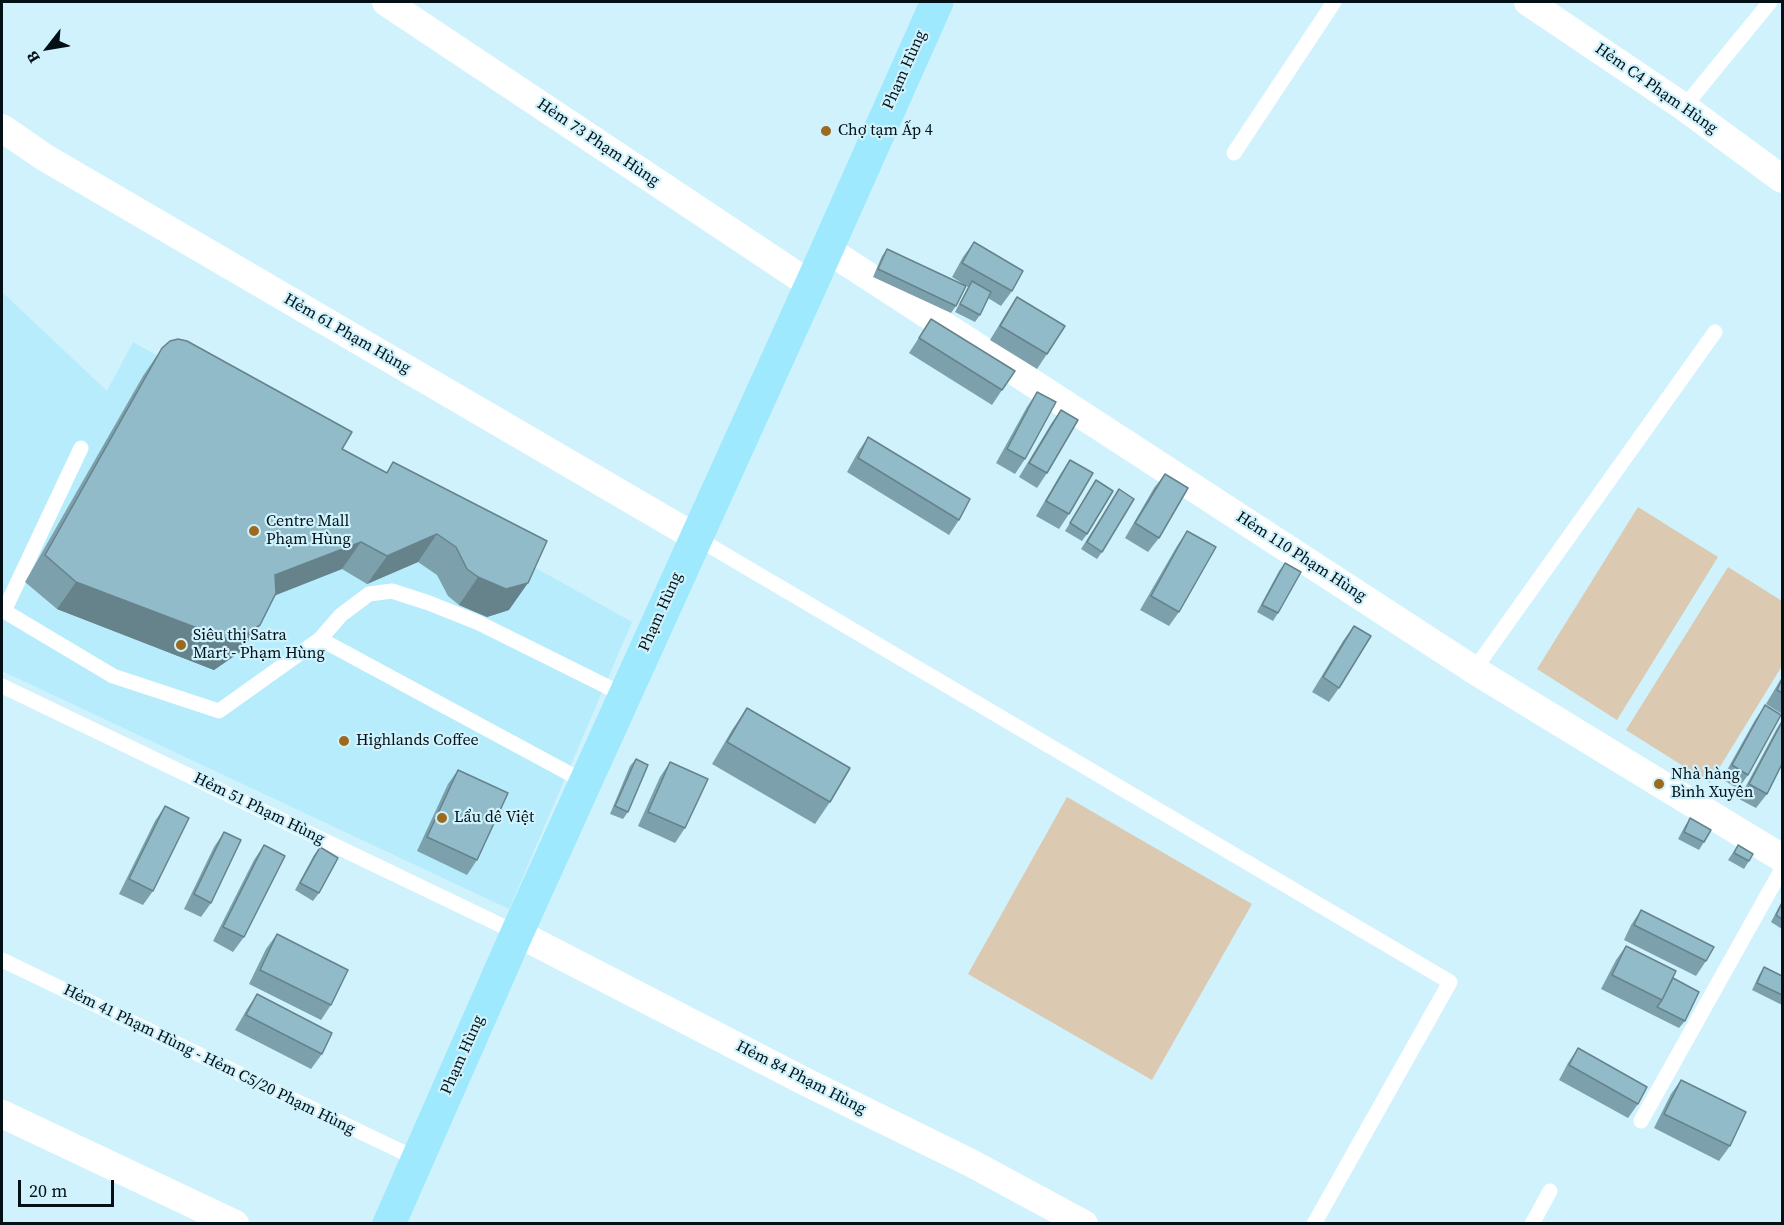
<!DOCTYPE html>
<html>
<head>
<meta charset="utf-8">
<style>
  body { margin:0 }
  #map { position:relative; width:1784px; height:1225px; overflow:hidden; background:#cff2fd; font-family:"Source Serif 4",serif }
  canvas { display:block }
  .frame { position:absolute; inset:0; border:3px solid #031116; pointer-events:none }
  .north { position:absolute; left:18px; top:18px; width:60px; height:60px; -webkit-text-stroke:4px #cff2fd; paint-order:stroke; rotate:239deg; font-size:16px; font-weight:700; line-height:24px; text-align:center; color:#031116 }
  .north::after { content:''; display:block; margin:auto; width:21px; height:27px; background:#031116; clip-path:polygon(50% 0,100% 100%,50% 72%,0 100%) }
  .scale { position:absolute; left:18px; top:1180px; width:96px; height:27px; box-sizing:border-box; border:3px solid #031116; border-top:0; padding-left:8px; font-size:18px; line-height:21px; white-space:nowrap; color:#031116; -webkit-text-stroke:4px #cff2fd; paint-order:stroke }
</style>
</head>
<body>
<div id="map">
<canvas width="1784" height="1225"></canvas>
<div class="frame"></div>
<div class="north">B</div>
<div class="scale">20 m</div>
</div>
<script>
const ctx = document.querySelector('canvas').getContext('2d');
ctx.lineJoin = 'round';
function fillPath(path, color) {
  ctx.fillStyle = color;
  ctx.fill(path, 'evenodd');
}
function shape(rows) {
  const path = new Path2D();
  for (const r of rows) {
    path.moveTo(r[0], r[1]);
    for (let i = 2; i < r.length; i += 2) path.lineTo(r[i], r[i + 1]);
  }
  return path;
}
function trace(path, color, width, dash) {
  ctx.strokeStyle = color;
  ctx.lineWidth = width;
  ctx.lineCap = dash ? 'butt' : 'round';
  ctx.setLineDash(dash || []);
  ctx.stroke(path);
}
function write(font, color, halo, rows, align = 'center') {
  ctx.font = font + ' "Source Serif 4",serif';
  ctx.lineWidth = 4.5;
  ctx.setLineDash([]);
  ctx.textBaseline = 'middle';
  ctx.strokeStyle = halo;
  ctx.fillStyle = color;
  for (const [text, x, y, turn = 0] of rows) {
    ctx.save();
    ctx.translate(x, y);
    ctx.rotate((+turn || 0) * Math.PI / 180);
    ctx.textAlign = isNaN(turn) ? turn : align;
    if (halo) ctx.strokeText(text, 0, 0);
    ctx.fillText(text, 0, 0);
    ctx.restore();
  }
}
const built = shape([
  [2,292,107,391,133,342,632,622,509,909,2,671]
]);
const green = shape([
  [1638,507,1718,557,1617,720,1537,669],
  [1728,567,1782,601,1782,666,1710,783,1626,730],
  [1067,797,1252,904,1152,1080,968,974]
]);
const lane = shape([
  [1684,107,1770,2],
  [1234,153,1334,2],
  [81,448,4,611,113,676,219,711,320,639,585,782],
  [695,537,1450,982,1314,1224],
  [320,639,341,615,369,594,392,591,429,603,479,623,624,695],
  [1474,670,1715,332],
  [2,686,517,933],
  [2,960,417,1159],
  [1641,1121,1782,869],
  [1532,1224,1550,1191]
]);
const street = shape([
  [386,2,811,285],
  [1528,2,1684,107,1782,179],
  [2,128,44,157,695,537],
  [825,248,1474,670,1782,858],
  [517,933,806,1082,971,1163,1084,1224],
  [2,1114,235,1224]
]);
const primary = shape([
  [389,1224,517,933,811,285,937,2]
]);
const wall = shape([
  [974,242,1012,291,1001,306,988,298,980,315,975,322,955,312,968,287,952,277,963,257],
  [887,249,956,306,951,313,873,277,882,256],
  [1017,297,1047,354,1037,369,990,340,1007,312],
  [931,319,1002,390,992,405,909,353],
  [162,348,386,473,393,462,509,610,487,617,459,605,448,596,437,575,418,562,367,584,342,569,275,595,260,625,240,652,214,670,57,609,25,582,143,376],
  [1037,392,1025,459,1015,474,996,463,1027,407],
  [1061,410,1047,473,1037,488,1019,477,1051,424],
  [868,437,959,520,949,535,847,472,858,452],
  [1070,460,1069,514,1059,529,1036,516,1060,475],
  [1165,474,1159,538,1148,552,1125,538,1154,488],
  [1096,480,1087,534,1082,541,1065,531],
  [1119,489,1102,552,1097,559,1081,549],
  [1187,531,1179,612,1169,626,1140,610,1177,546],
  [1285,563,1278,613,1273,621,1257,612,1279,571],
  [1354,626,1339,688,1329,702,1312,692,1343,641],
  [1782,677,1782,714,1766,704],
  [1765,705,1748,775,1738,789,1722,779,1755,720],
  [747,708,830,802,815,824,712,764,732,730],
  [1782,720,1782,764,1767,794,1756,808,1739,799,1776,730],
  [636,759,628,812,623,819,610,814,630,766],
  [670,762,685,828,675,843,638,826,660,777],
  [458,770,477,860,467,875,417,851,448,784],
  [165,806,153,891,143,905,119,894,155,821],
  [1690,818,1704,842,1699,850,1678,839,1685,826],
  [224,832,211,903,201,917,184,909,214,847],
  [264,845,244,937,233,952,213,941,254,860],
  [1738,845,1749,861,1744,869,1728,860],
  [320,847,319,893,313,901,295,890,314,855],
  [1782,901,1782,929,1771,922],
  [1641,910,1706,961,1696,976,1624,940,1631,925],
  [277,934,331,1005,321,1020,249,984,266,949],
  [1626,946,1673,978,1685,1021,1679,1028,1601,989,1616,960],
  [1764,967,1782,976,1782,1005,1752,990,1759,975],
  [257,994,322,1054,311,1069,235,1030,247,1009],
  [1578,1048,1638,1104,1628,1118,1559,1080,1568,1063],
  [1681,1080,1730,1146,1719,1161,1654,1128,1671,1094]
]);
const shadedWall = shape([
  [437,534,418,562,367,584,387,556],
  [361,542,342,569,256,603,275,575],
  [478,577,528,583,509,610,487,617,459,605],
  [76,582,260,625,240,652,214,670,57,609]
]);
const building = shape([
  [974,242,1023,271,1012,291,962,263,974,242],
  [887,249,966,286,956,306,878,269,887,249],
  [972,281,991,292,980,315,960,304,972,281],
  [1017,297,1065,326,1047,354,1000,326,1017,297],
  [931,319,1015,371,1002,390,919,338,931,319],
  [178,339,187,341,352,432,342,449,387,473,393,462,547,541,528,583,506,589,478,577,467,569,456,547,437,534,387,556,361,542,275,575,276,593,260,625,234,642,76,582,45,555,162,348,170,341,178,339],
  [1037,392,1056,402,1025,459,1007,449,1037,392],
  [1061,410,1078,420,1047,473,1029,463,1061,410],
  [868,437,970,499,959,520,858,458,868,437],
  [1070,460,1093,473,1069,514,1046,501,1070,460],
  [1165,474,1188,488,1159,538,1135,523,1165,474],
  [1096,480,1113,491,1087,534,1070,523,1096,480],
  [1119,489,1134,499,1102,552,1087,542,1119,489],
  [1187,531,1216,547,1179,612,1151,596,1187,531],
  [1285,563,1301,572,1278,613,1262,605,1285,563],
  [1354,626,1371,636,1339,688,1323,677,1354,626],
  [1782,679,1782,693,1777,690,1782,679],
  [1765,705,1781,715,1748,775,1732,765,1765,705],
  [747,708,850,768,830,802,727,742,747,708],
  [1782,722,1782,764,1767,794,1749,784,1782,722],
  [636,759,648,765,628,812,615,806,636,759],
  [670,762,708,779,685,828,648,812,670,762],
  [458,770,508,793,477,860,427,837,458,770],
  [165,806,189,818,153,891,129,879,165,806],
  [1690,818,1711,830,1704,842,1684,832,1690,818],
  [224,832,241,840,211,903,194,894,224,832],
  [264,845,285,856,244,937,223,927,264,845],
  [1738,845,1753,854,1749,861,1734,853,1738,845],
  [320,847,338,858,319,893,300,883,320,847],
  [1782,903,1782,919,1776,915,1782,903],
  [1641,910,1714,947,1706,961,1634,925,1641,910],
  [277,934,348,970,331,1005,260,970,277,934],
  [1626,946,1676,971,1662,1000,1612,975,1626,946],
  [1764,967,1782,976,1782,995,1757,983,1764,967],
  [1673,978,1699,992,1685,1021,1657,1007,1662,1000,1673,978],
  [257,994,332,1033,322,1054,246,1015,257,994],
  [1578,1048,1647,1087,1638,1104,1569,1065,1578,1048],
  [1681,1080,1746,1112,1730,1146,1664,1114,1681,1080]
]);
const markers = [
  [826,131,6,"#9c6a1f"],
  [254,531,6,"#9c6a1f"],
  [181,645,6,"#9c6a1f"],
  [344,741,6,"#9c6a1f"],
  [1659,784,6,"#9c6a1f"],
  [442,818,6,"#9c6a1f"]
];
const streetNames = [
  ["Phạm Hùng",905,70,-66],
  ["Hẻm C4 Phạm Hùng",1656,89,35],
  ["Hẻm 73 Phạm Hùng",598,143,34],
  ["Hẻm 61 Phạm Hùng",347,334,30],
  ["Hẻm 110 Phạm Hùng",1301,557,33],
  ["Phạm Hùng",661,612,-66],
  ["Hẻm 51 Phạm Hùng",259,809,26],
  ["Phạm Hùng",463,1055,-66],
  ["Hẻm 41 Phạm Hùng - Hẻm C5/20 Phạm Hùng",209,1060,26],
  ["Hẻm 84 Phạm Hùng",801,1078,27]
];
const poiNames = [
  ["Chợ tạm Ấp 4",838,131],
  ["Centre Mall",266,522],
  ["Phạm Hùng",266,540],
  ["Siêu thị Satra",193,636],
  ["Mart - Phạm Hùng",193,654],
  ["Highlands Coffee",356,741],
  ["Nhà hàng",1671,775],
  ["Bình Xuyên",1671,793],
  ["Lẩu dê Việt",454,818]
];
fillPath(built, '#b6ecfc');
fillPath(green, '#dcc9b1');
trace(lane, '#fff', 15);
trace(street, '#fff', 28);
trace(primary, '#9ee9fd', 33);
fillPath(wall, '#7da1ac');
fillPath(shadedWall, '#66838c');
fillPath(building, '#91bbc8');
trace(building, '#66838c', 1.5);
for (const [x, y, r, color] of markers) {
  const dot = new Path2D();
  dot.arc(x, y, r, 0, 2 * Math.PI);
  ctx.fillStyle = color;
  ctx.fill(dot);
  trace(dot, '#cff2fd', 2);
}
write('16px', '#031116', '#cff2fd', streetNames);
write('16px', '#031116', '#cff2fd', poiNames, 'left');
</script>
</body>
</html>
